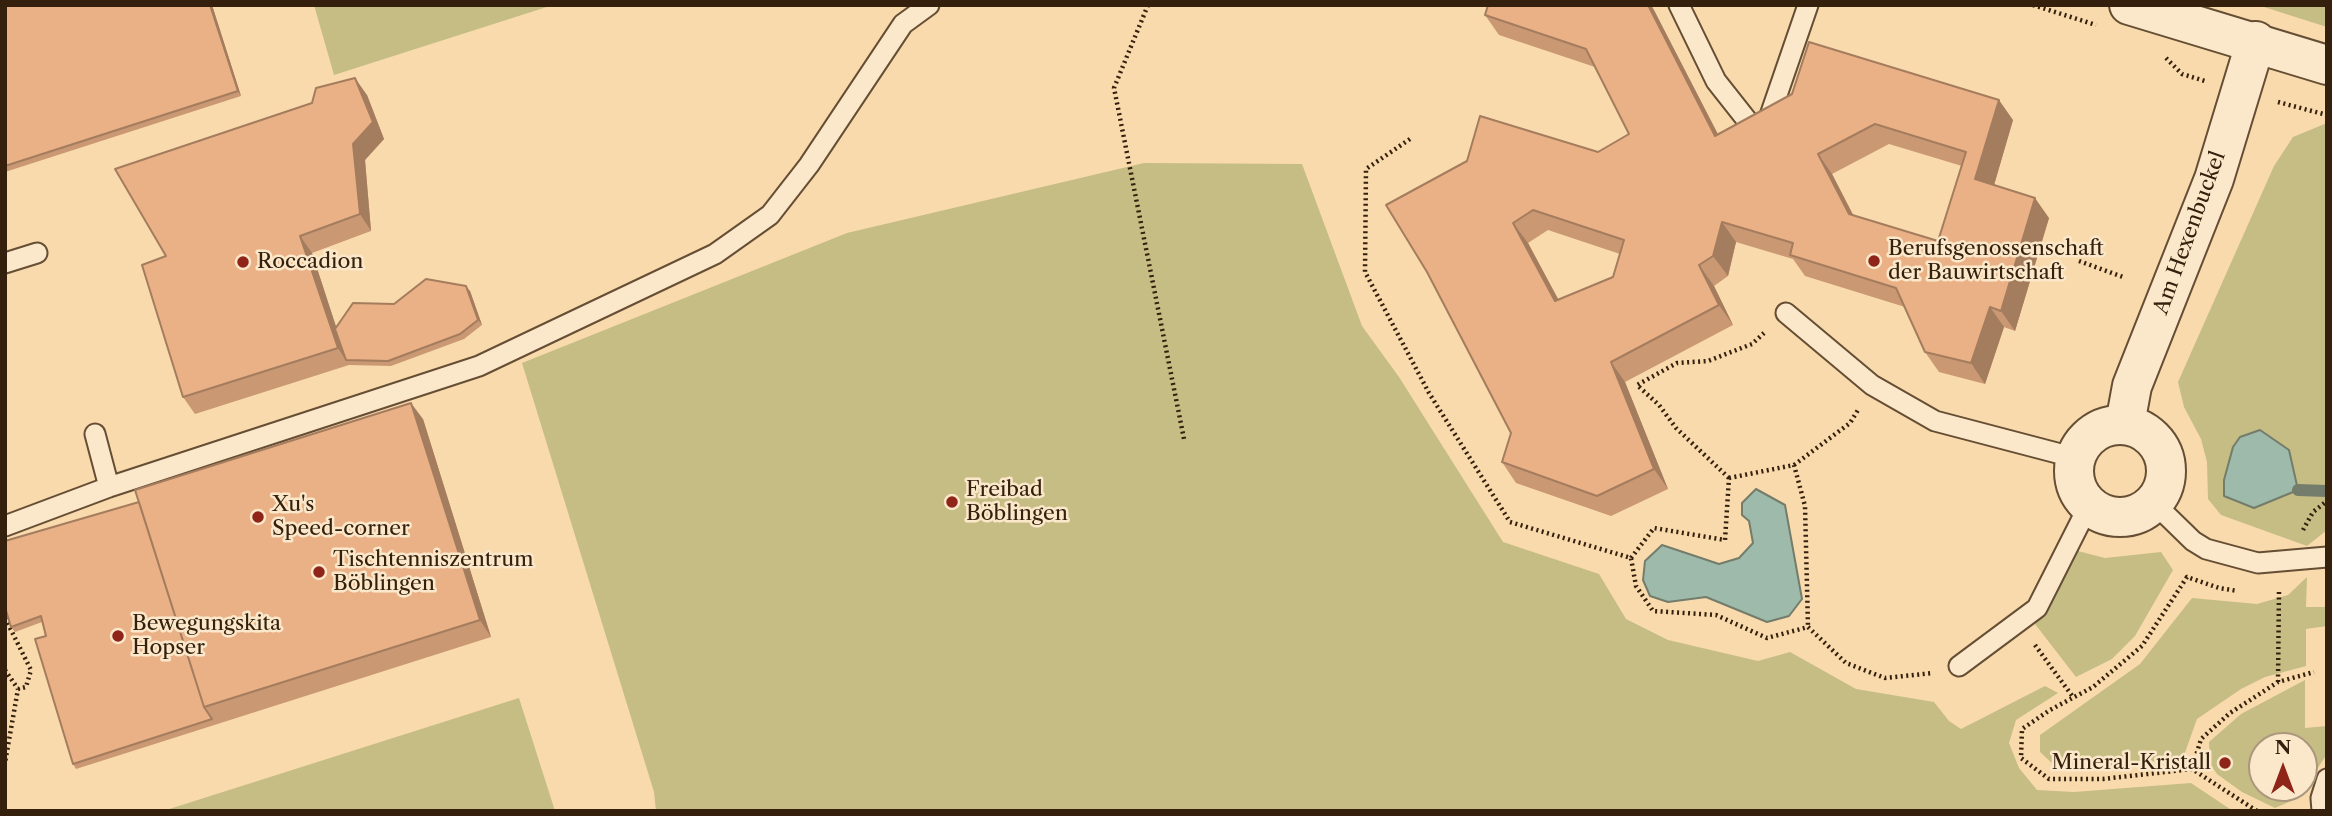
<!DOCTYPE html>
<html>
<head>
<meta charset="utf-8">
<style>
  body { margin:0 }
  #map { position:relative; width:2332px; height:816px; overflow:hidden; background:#f9daac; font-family:"Libre Caslon Text",serif }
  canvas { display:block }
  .frame { position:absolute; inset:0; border:7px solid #34200c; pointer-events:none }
  .north { position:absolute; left:2248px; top:732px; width:70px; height:70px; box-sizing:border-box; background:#fbe7c9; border:2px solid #ab977d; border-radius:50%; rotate:0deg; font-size:19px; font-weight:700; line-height:28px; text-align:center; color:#34200c }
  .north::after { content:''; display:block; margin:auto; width:24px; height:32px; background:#8f2418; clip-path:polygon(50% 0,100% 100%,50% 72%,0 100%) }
</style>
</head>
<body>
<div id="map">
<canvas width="2332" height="816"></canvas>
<div class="frame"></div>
<div class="north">N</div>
</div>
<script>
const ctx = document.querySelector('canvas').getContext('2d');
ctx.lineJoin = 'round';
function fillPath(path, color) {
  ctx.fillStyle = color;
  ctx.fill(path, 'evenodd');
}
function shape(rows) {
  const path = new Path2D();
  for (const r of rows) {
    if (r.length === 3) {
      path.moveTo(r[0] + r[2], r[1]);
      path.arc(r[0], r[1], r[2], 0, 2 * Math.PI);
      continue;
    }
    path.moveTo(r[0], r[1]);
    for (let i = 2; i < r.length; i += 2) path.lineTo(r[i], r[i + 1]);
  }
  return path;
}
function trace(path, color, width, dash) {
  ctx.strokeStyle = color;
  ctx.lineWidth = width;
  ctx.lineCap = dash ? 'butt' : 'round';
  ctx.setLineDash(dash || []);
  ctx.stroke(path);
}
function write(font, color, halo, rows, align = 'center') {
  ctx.font = font + ' "Libre Caslon Text",serif';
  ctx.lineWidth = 5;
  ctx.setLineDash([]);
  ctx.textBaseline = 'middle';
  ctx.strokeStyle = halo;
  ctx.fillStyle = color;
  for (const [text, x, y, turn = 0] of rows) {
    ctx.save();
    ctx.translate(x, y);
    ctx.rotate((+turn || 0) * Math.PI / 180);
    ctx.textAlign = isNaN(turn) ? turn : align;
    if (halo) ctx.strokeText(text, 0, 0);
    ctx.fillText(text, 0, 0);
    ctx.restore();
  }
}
const green = shape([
  [314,5,553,5,334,75],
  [2259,5,2327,5,2327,27,2267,8],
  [2327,123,2327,530,2307,546,2221,515,2208,499,2207,462,2201,439,2184,407,2178,382,2274,166,2293,137],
  [1144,163,1302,164,1362,326,1399,377,1503,542,1599,574,1626,619,1668,640,1758,661,1790,652,1856,689,1934,702,1949,721,1961,729,2045,686,2058,693,2016,720,2009,743,2019,768,2037,790,2074,792,2191,783,2233,811,656,811,654,792,522,363,847,233],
  [2074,550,2105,558,2161,552,2173,570,2135,636,2112,659,2076,677,2035,624,2062,583],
  [2307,577,2306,607,2327,607,2327,626,2306,629,2306,666,2265,677,2241,689,2197,719,2183,758,2093,768,2054,765,2040,752,2040,735,2140,664,2192,598,2257,604,2288,595],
  [2305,680,2305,728,2327,726,2327,754,2304,789,2291,801,2275,808,2242,792,2217,774,2210,764,2209,742,2241,714],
  [2262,746,2304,746,2304,788,2262,788],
  [519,698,555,811,163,811]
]);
const water = shape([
  [2260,430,2289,450,2298,490,2254,508,2224,496,2224,480,2233,447,2240,437,2260,430],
  [1756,489,1785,505,1802,599,1789,616,1767,622,1706,597,1668,602,1650,596,1643,580,1645,561,1662,545,1719,564,1739,558,1753,543,1749,521,1742,515,1742,503,1756,489]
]);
const stream = shape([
  [2298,490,2327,491]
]);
const path = shape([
  [1148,5,1114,88,1184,439],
  [2033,5,2096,25],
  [2166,58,2182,74,2205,81],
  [2278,102,2327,115],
  [1410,139,1366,169,1365,272,1429,393,1510,522,1631,558,1636,586,1653,611,1716,615,1767,638,1808,627],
  [2079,261,2123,277],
  [1794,465,1850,423,1858,410],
  [1729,478,1676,428,1659,405,1637,385,1677,363,1708,361,1752,344,1764,333],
  [1729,478,1794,465,1805,506,1808,627],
  [2303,530,2313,512,2327,501],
  [1631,558,1654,528,1725,540,1729,478],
  [5,618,31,670,26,687,18,689],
  [1808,627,1846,663,1885,678,1933,673],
  [2035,645,2073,697],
  [5,670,18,689,5,763],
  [2278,682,2279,590],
  [2192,769,2103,779,2049,779,2021,758,2022,729,2050,710,2093,687,2142,646,2187,577,2219,588,2238,591],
  [2257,811,2192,769,2201,739,2230,713,2278,682,2314,672]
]);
const service = shape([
  [1679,5,1716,81,1761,138],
  [1766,127,1808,5],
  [5,263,37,253],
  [1786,313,1872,385,1935,421,2076,458],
  [109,487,479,366,715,254,770,215,809,165,903,24,929,5],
  [2154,503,2193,541,2206,549,2258,563,2327,557],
  [5,526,109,487,95,434],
  [1959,666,2037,608,2089,505],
  [2322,811,2321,798,2327,779]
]);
const minor = shape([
  [2125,424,2132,386,2214,179,2256,41],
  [2120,471,46]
]);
const tertiary = shape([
  [2129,5,2327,65]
]);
const wall = shape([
  [5,5,212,5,241,96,5,172],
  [1488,5,1651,5,1718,134,1792,94,2013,120,1994,185,2049,218,2015,331,2004,327,1985,384,1939,372,1925,352,1905,307,1805,276,1793,259,1736,242,1728,276,1714,286,1733,325,1625,382,1668,489,1611,516,1516,483,1502,462,1511,433,1427,272,1629,134,1595,67,1499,35,1485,15],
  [1889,144,1962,166,1938,241,1854,216,1832,174],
  [1548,230,1620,254,1613,277,1558,300,1528,243],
  [367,95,384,139,365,160,371,231,312,253,336,327,394,304,470,291,482,325,464,339,391,366,349,365,195,414,183,397,166,256,312,103],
  [423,419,491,637,76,769,73,764,42,622,15,632,11,627,139,502]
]);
const shadedWall = shape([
  [210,5,212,5,241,96,238,91],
  [1648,5,1651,5,1654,10,1729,156,1715,136],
  [355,78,367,95,384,139,365,160,371,231,360,214,353,144],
  [1999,100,2013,120,1990,199,1975,179],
  [1818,154,1832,174,1863,235,1849,214],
  [2035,198,2049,218,2015,331,2001,311],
  [1722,222,1736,242,1728,276,1713,256],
  [1513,223,1528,243,1570,321,1555,301],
  [300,236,312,253,347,360,346,360,349,365,338,348],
  [1699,265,1714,286,1733,325,1719,305],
  [466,286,470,291,482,325,478,320],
  [1990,307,2004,327,1985,384,1971,363],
  [1611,362,1625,382,1668,489,1654,469],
  [411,403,423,419,491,637,480,620]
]);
const building = shape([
  [5,5,210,5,238,91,5,166,5,5],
  [1488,5,1648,5,1715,136,1792,94,1809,42,1999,100,1975,179,2035,198,2001,311,1990,307,1971,363,1925,352,1896,288,1790,255,1793,243,1722,222,1713,256,1699,265,1719,305,1611,362,1654,469,1597,496,1502,462,1511,433,1427,272,1386,205,1467,161,1480,116,1598,152,1629,134,1586,49,1485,15,1488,5],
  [1875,124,1966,152,1938,241,1849,214,1818,154,1875,124],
  [1533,210,1624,240,1613,277,1555,301,1513,223,1533,210],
  [355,78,373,122,353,144,360,214,300,236,338,348,183,397,142,265,166,256,115,169,312,103,316,88,355,78],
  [426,279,466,286,478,320,460,334,388,361,346,360,335,329,353,303,394,304,426,279],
  [411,403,480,620,204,707,135,490,411,403],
  [139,502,204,707,212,719,73,764,35,639,46,636,41,616,11,627,5,607,5,541,139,502]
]);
const markers = [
  [1874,261,7,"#8f2418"],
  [243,262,7,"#8f2418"],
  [952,502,7,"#8f2418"],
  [258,517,7,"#8f2418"],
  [319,572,7,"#8f2418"],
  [118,636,7,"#8f2418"],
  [2225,763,7,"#8f2418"]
];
const streetNames = [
  ["Am Hexenbuckel",2190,233,-70]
];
const poiNames = [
  ["Berufsgenossenschaft",1888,249],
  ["der Bauwirtschaft",1888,273],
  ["Roccadion",257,262],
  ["Freibad",966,490],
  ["Böblingen",966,514],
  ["Xu's",272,505],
  ["Speed-corner",272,529],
  ["Tischtenniszentrum",333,560],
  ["Böblingen",333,584],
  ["Bewegungskita",132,624],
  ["Hopser",132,648],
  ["Mineral-Kristall",2211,763,"right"]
];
fillPath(green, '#c5bd84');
fillPath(water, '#9ebaab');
trace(water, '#747c6b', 2);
trace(stream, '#747c6b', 12);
trace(service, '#654e34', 23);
trace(minor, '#654e34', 42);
trace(tertiary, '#654e34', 42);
trace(path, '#34200c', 4.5, [2, 3.5]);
trace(service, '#fbe7c9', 19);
trace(minor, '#fbe7c9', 38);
trace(tertiary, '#fbe7c9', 38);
fillPath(wall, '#ca9873');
fillPath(shadedWall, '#a47c5e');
fillPath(building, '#ebb186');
trace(building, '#a47c5e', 2);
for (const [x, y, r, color] of markers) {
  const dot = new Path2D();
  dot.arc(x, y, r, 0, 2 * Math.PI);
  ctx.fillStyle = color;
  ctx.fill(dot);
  trace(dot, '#fbe7c9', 2.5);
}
write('21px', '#34200c', '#fbe7c9', streetNames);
write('21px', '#34200c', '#fbe7c9', poiNames, 'left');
</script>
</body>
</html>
